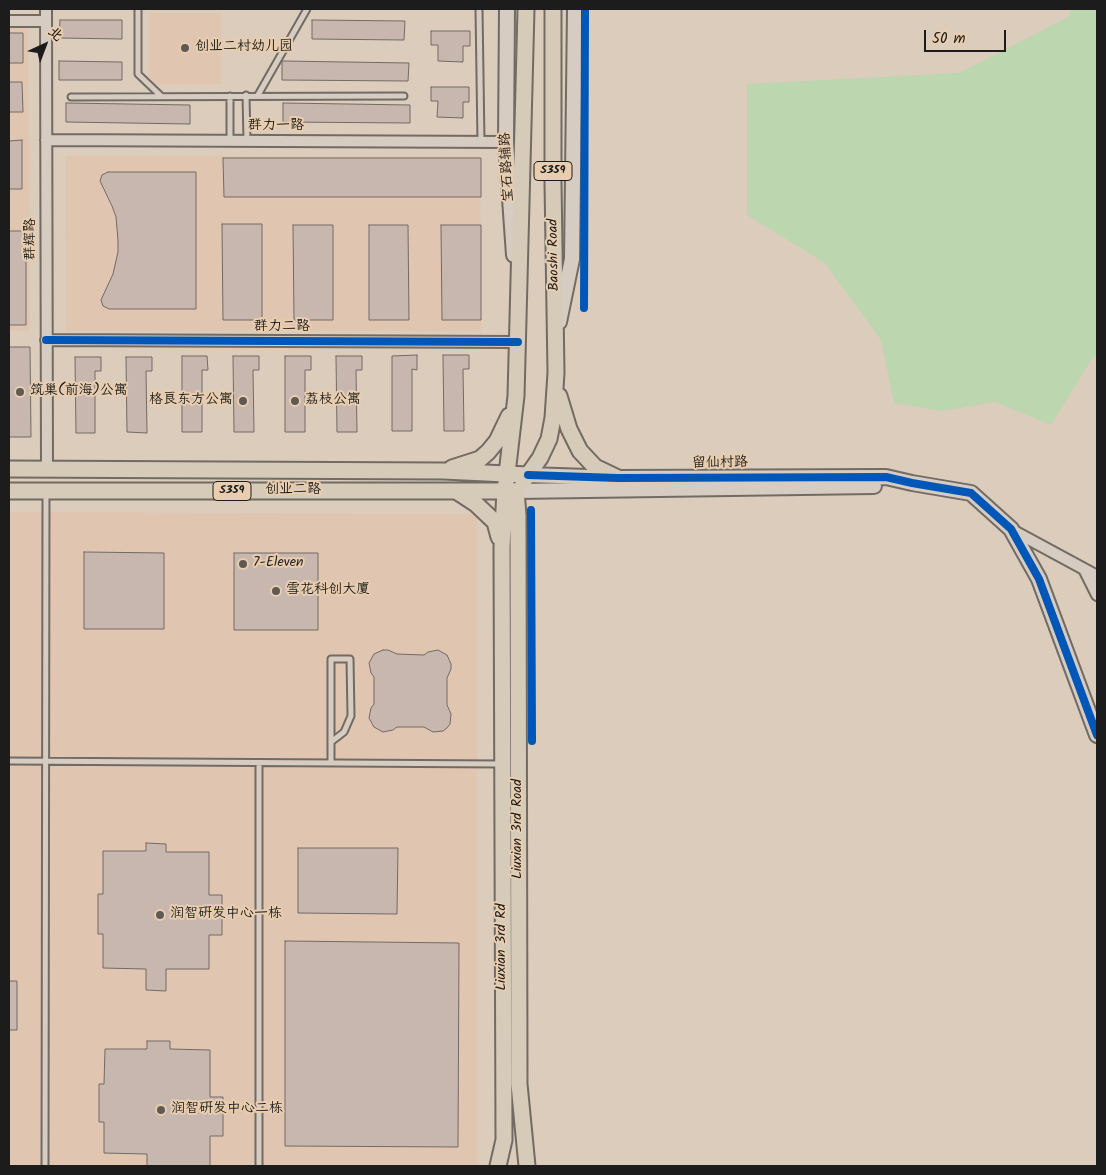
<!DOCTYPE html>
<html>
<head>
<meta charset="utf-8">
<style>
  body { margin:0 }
  #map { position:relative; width:1106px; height:1175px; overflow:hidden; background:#dbccbc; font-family:Kalam,"LXGW WenKai TC",sans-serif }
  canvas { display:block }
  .frame { position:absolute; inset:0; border:10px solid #1c1c1c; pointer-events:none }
  .north { position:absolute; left:20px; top:20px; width:50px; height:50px; -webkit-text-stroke:4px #e8cdaf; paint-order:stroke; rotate:43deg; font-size:14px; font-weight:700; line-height:20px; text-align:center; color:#1c1c1c }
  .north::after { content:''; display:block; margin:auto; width:18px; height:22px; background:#1c1c1c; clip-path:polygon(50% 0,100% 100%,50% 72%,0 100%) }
  .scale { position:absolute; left:924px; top:30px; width:82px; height:22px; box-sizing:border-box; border:2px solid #1c1c1c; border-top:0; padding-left:6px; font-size:15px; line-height:18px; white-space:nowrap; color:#1c1c1c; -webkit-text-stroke:4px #e8cdaf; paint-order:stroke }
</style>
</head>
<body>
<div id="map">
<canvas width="1106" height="1175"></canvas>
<div class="frame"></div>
<div class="north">北</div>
<div class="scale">50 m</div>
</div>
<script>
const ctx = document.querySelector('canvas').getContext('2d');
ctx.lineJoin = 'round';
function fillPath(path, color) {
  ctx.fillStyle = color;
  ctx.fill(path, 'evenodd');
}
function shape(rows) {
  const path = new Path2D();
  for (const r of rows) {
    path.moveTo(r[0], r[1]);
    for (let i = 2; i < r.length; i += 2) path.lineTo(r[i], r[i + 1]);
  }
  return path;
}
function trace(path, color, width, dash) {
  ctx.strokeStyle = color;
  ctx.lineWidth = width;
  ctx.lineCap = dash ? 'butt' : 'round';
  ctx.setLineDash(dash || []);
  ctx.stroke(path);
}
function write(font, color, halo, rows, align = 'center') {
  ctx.font = font + ' Kalam,"LXGW WenKai TC",sans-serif';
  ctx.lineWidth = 4;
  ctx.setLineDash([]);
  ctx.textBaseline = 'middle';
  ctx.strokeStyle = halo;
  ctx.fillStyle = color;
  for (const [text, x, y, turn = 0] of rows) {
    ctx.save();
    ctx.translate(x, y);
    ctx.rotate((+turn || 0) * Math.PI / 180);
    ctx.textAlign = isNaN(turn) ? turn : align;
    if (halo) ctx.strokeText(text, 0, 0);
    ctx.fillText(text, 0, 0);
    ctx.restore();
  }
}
const built = shape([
  [149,13,221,13,221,84,149,84],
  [9,26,28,26,30,331,9,331],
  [65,156,480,156,481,331,66,331],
  [9,512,477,514,477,1166,9,1166]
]);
const green = shape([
  [1069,9,1097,9,1097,355,1093,357,1051,425,995,402,942,411,894,403,881,340,825,263,747,215,747,84,959,73,1070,16]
]);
const building = shape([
  [60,20,122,20,122,39,59,38,60,20],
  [312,20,405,21,404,40,312,39,312,20],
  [431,31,470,31,470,46,463,46,463,62,438,61,438,45,431,45,431,31],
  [9,33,23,33,23,63,9,63,9,33],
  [59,61,122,62,122,80,59,80,59,61],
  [282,61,409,63,408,81,282,80,282,61],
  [9,82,22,82,23,112,9,112,9,82],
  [431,87,469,87,469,102,463,102,463,118,437,117,438,101,431,101,431,87],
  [66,103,190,105,190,124,66,122,66,103],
  [283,103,410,105,410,123,283,122,283,103],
  [22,140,22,189,9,189,9,141,22,140],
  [223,158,481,158,481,197,224,197,223,158],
  [108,172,196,172,196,309,109,309,103,306,101,300,113,274,118,252,118,240,116,217,112,206,100,181,102,175,108,172],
  [222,224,262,224,262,320,223,320,222,224],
  [293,225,333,225,333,320,294,320,293,225],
  [369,225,408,225,409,320,369,320,369,225],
  [441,225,481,225,481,320,442,320,441,225],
  [9,231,26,231,26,325,9,325,9,231],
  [9,347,30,347,31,437,9,437,9,347],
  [417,355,417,370,412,369,412,431,392,431,392,356,417,355],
  [443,355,469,355,469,369,463,369,464,431,444,431,443,355],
  [182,356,207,356,208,370,202,370,202,432,182,432,182,356],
  [233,356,259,356,259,370,253,370,254,432,234,432,233,356],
  [285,356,311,356,311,370,305,370,305,432,285,432,285,356],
  [336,356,362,356,362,370,356,370,357,432,337,432,336,356],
  [75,357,101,357,101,371,95,371,95,433,76,433,75,357],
  [126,357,152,357,152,371,146,371,147,433,127,432,126,357],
  [84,552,164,553,164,629,84,629,84,552],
  [234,553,318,553,318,630,234,630,234,553],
  [383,650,388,650,397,654,424,655,428,652,438,650,447,655,451,664,451,669,447,678,447,705,451,714,450,724,447,728,443,731,433,732,424,727,397,727,393,730,383,732,374,727,369,718,371,708,374,704,374,677,371,673,369,663,374,654,383,650],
  [146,843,166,844,166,852,209,852,209,895,222,895,222,935,209,935,209,969,166,969,166,991,146,990,146,969,103,968,103,934,98,934,98,894,103,894,103,851,146,851,146,843],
  [298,848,398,848,397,914,298,913,298,848],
  [285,941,459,943,458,1147,285,1146,285,941],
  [9,981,17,981,17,1030,9,1030,9,981],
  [147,1041,170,1041,170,1049,210,1050,210,1097,223,1097,223,1136,210,1136,210,1166,147,1166,147,1154,104,1153,104,1122,99,1122,99,1084,104,1084,105,1049,147,1049,147,1041]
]);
const lane = shape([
  [138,9,138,74,161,96],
  [479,9,481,142],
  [246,95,247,141],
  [258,95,307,9],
  [230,96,230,141],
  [71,97,404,96],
  [331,742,344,732,351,716,350,659,331,659,331,763],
  [9,761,501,764],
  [45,1166,46,492],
  [259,1166,259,763]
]);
const street = shape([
  [46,9,47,469],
  [9,21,46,21],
  [46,140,506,142],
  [46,340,518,342],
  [1012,530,1097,576],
  [1084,569,1097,595]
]);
const secondary = shape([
  [507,9,506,142,514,255],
  [559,322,572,259,575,9],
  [528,475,618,478,886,477,912,483,971,493,1011,529,1039,579,1097,735],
  [516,491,874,486]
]);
const primary = shape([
  [559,396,569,429,580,451,595,467,618,478],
  [452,468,480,459,488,452,497,441,509,416],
  [9,469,443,471,528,475],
  [523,482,540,458,549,439,553,418,556,373,553,183,553,9],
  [9,491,515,491],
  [456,491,476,504,495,522,499,537],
  [516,491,518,515,519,1084,527,1166],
  [498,1166,504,1140,502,547,505,491,516,396,526,9]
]);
const cycleway = shape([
  [584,308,585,9],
  [46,340,518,342],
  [528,475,618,478,886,477,912,483,971,493,1011,529,1039,579,1097,735],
  [531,510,532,741]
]);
const markers = [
  [185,48,5,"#5f5a54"],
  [20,392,5,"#5f5a54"],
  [243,401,5,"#5f5a54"],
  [295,401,5,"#5f5a54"],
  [243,564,5,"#5f5a54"],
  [276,591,5,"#5f5a54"],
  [160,915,5,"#5f5a54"],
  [161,1110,5,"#5f5a54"]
];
const shields = [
  [553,171,38],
  [232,491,38]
];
const shieldNames = [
  ["S359",553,171],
  ["S359",232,491]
];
const poiNames = [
  ["创业二村幼儿园",195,48],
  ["筑巢(前海)公寓",30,392],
  ["格良东方公寓",233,401,"right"],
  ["荔枝公寓",305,401],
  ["7-Eleven",253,564],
  ["雪花科创大廈",286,591],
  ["润智研发中心一栋",170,915],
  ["润智研发中心二栋",171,1110]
];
const streetNames = [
  ["群力一路",276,127],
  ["宝石路辅路",508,167,-93],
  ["群辉路",32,239,-90],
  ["Baoshi Road",555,255,-91],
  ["群力二路",282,328],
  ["留仙村路",720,464,-1],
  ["创业二路",293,491],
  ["Liuxian 3rd Road",519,829,-90],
  ["Liuxian 3rd Rd",503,947,-90]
];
fillPath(built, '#e0c5b1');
fillPath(green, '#bcd6af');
fillPath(building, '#c8b7ae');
trace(building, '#726b64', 1);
trace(lane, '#726b64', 9);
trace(street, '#726b64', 14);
trace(secondary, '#726b64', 18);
trace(primary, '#726b64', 19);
trace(lane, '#d6ccc1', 5);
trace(street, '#d6ccc1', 10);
trace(secondary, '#d6ccc1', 14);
trace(primary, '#d5cbb8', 15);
trace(cycleway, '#0057b8', 8);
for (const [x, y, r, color] of markers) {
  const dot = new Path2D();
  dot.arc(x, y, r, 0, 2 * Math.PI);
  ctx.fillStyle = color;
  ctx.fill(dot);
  trace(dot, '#e8cdaf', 2);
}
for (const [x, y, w] of shields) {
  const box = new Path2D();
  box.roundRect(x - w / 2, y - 9.5, w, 19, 4);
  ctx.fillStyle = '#e8cdaf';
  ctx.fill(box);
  trace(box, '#1c1c1c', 1);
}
write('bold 12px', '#1c1c1c', null, shieldNames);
write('14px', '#1c1c1c', '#e8cdaf', poiNames, 'left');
write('14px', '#1c1c1c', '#e8cdaf', streetNames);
</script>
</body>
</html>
